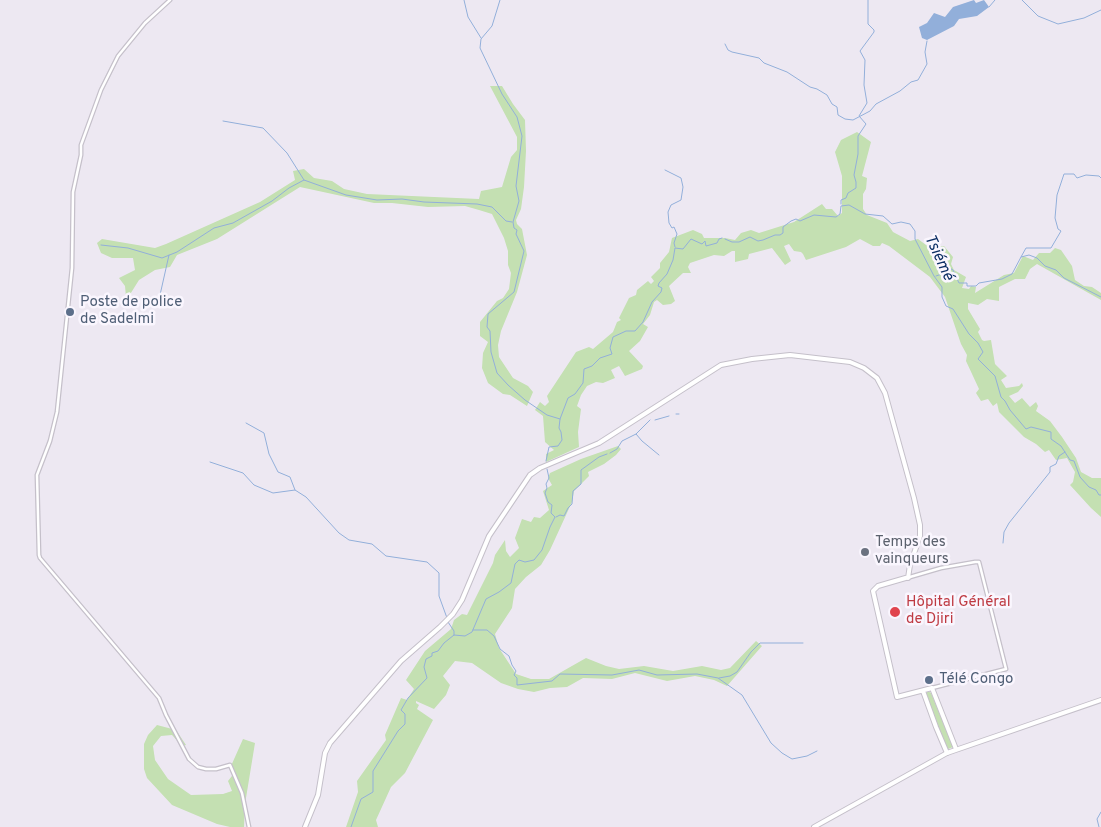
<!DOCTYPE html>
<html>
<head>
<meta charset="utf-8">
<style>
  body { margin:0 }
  canvas { display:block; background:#ede8f2 }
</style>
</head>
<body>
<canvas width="1101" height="827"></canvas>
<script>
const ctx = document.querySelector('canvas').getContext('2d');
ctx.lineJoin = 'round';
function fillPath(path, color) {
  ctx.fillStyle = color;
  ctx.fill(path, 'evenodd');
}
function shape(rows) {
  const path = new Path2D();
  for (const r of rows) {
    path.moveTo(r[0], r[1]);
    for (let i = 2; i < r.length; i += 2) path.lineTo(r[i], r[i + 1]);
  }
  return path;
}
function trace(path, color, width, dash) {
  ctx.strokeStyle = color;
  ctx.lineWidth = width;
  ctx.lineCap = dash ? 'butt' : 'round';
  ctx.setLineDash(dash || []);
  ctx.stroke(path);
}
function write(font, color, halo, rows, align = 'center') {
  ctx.font = font + ' Overpass,sans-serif';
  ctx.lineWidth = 5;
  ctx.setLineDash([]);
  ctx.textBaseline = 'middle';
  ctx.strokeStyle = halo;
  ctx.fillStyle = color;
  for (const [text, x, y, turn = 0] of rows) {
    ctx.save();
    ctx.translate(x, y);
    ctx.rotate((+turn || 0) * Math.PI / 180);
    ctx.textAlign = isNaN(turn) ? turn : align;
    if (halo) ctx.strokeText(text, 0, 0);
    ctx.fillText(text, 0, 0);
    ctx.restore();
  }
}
const green = shape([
  [490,86,502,86,513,104,525,120,526,151,524,187,521,209,516,220,517,224,522,229,527,255,517,292,501,331,498,345,499,357,513,378,528,386,533,392,527,406,510,395,503,394,488,383,482,368,483,353,488,342,480,336,480,322,497,301,503,298,509,289,511,273,508,265,508,251,504,238,492,214,479,210,465,206,428,207,392,203,374,203,300,187,217,239,177,255,170,267,155,270,139,280,129,296,126,297,125,286,119,278,135,270,133,258,112,258,101,253,97,243,102,239,155,248,166,244,260,202,295,180,293,171,304,169,314,178,332,181,344,189,367,194,479,199,481,191,502,187,511,157,517,150,517,137],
  [857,132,871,142,862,176,867,178,866,189,863,194,863,209,867,215,887,223,893,232,910,241,918,239,930,248,944,246,953,257,951,264,954,270,966,277,962,288,969,289,971,286,976,287,975,293,1004,275,1014,273,1023,256,1033,260,1039,253,1050,253,1055,248,1061,250,1072,266,1075,280,1084,286,1092,287,1101,293,1101,300,1037,264,1030,269,1025,279,1015,279,999,287,999,301,987,299,978,305,968,303,968,309,980,329,978,332,982,340,984,341,991,340,995,364,1007,376,1001,380,1006,388,1019,386,1022,383,1023,386,1018,392,1009,396,1015,403,1022,398,1030,407,1036,402,1038,406,1036,411,1050,421,1062,437,1076,458,1081,472,1092,478,1101,478,1101,517,1091,508,1070,485,1073,482,1075,472,1067,458,1056,460,1049,450,1045,452,1036,444,1024,437,999,412,997,403,993,406,988,399,981,401,976,393,979,389,966,361,967,355,961,344,945,297,930,277,889,246,882,243,880,246,873,246,860,239,846,247,806,260,803,254,801,252,794,251,789,244,784,246,791,261,785,265,772,248,749,254,748,259,735,262,735,251,732,251,724,256,714,255,690,263,688,267,691,273,683,273,669,286,675,301,671,304,663,305,657,300,654,302,650,315,643,324,648,327,640,341,629,351,643,366,642,369,625,376,619,366,611,370,615,378,603,383,596,382,587,386,581,395,577,406,581,409,578,432,579,447,546,462,546,454,554,450,545,442,543,416,535,410,540,402,545,406,549,402,547,396,576,352,589,347,593,349,613,332,617,322,621,320,619,318,629,298,636,295,637,290,648,281,651,284,654,281,651,277,660,268,660,263,669,252,672,238,693,230,702,234,704,238,725,238,735,240,741,233,751,230,759,233,794,222,822,204,826,209,832,209,838,216,842,213,842,176,835,152,841,140],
  [618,446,621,449,616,455,604,464,588,472,589,476,574,491,572,502,550,550,541,565,526,577,515,589,512,608,495,634,499,648,516,674,531,679,549,679,586,658,606,666,619,669,644,666,673,671,702,666,721,670,730,668,756,641,762,646,727,686,714,680,695,676,667,681,635,673,612,679,583,678,567,687,550,688,534,692,518,689,501,683,472,663,455,661,443,676,450,685,446,695,434,709,416,701,416,703,419,705,417,709,433,720,405,773,391,787,376,820,378,827,346,827,358,792,357,781,386,740,385,735,401,698,407,700,414,689,406,680,425,651,451,629,454,620,462,614,467,615,493,563,495,555,505,540,506,551,510,557,519,548,515,538,522,519,531,522,534,517,540,518,549,510,543,491,552,485,548,478,550,473,581,459],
  [928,691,931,693,953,747,948,749,937,727,925,694],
  [157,725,176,730,186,745,182,746,172,735,161,736,153,746,155,760,168,779,191,795,223,794,232,791,228,781,235,772,231,766,243,739,255,743,245,804,244,827,230,827,217,824,172,805,147,778,144,769,144,744,148,735]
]);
const water = shape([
  [974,0,976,3,984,0,989,7,977,16,959,19,954,26,927,40,922,38,919,27,927,23,934,13,945,17,953,7]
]);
const stream = shape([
  [464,0,468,17,481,38],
  [500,0,492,26,481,39,480,48,502,94,517,117,522,136,516,186,519,201,513,222,514,228,517,230,516,234,524,251,514,292,488,314,487,327,490,331,491,352,497,373,508,385,525,400,547,415,560,419],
  [1022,0,1038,16,1058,24,1084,18,1101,10],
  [989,7,995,0],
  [725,44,728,50,732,52,759,58,764,63,787,72,810,87,817,89,827,95,832,104,837,107,838,115,845,119,853,120,870,111,876,104,900,91,911,82,918,80,927,64,925,52,927,41],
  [223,121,263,128,287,153,304,180],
  [665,170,681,178,683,187,681,200,671,205,668,212,669,223,672,228,674,227,677,234,674,243,675,247],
  [841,204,841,200,846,198,848,193,856,188,856,182,854,175,858,154,858,136,866,124,859,116,867,103,864,85,865,60,860,51,874,32,874,30,868,24,868,0],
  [725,239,732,242,739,242,750,237,758,241,763,240,775,235,780,235,783,233,783,227,791,221,796,219,800,221,814,215,836,217,840,214,841,206,849,205,865,214,883,216,892,224,901,222,910,224,915,231,915,239,934,276,942,287,942,297,946,306,953,309,969,334,978,343,983,352,978,359,995,376,1001,397,1005,401,1010,410,1026,429,1031,427,1051,432,1051,439,1061,446,1070,460,1074,461,1080,477,1089,487,1096,490,1099,495,1101,495],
  [101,245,128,248,162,258,177,252,214,228,233,223,272,201,289,188,304,180,346,195,377,200,402,199,424,202,477,204,492,207,506,221,512,222],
  [1021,257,1026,248,1051,248,1061,231,1058,229,1055,218,1057,195,1064,174,1074,174,1077,178,1086,175,1099,176,1101,178],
  [936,276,945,273,948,267,953,270,959,283,967,283,967,286,976,286,979,283,1002,279,1012,274,1021,257,1029,255,1037,258,1045,266,1056,270,1064,278,1101,297],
  [160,295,169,255],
  [676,414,679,414],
  [655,420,669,416],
  [246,423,264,433,269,454,278,472,290,477,295,490],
  [636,434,650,420],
  [610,453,617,449,622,441,636,434,642,441,659,455],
  [546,461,549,447,558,446,562,440,561,432,559,428,560,419,568,398,575,394,583,383,584,369,592,366,600,358,612,354,610,348,613,337,626,331,635,331,643,322,652,302,661,292,662,288,658,286,659,283,667,274,673,260,675,248,683,249,691,239,702,244,705,241,706,246,717,243,719,239,722,238],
  [210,462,243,473,254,485,273,493,295,490,306,497,339,533,349,540,372,544,386,556,427,562,439,573,439,596,447,618],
  [556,517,560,515,564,516,568,508,572,504,573,491,581,484,581,470,599,457,607,454],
  [1003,543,1004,532,1009,523,1050,472,1050,467,1056,464,1059,456,1065,452],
  [448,622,454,631,454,635],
  [473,630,487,630,494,636,500,649,509,656,512,665,516,671,514,675,517,678,517,685,552,681,560,674,612,675,639,670,657,675,697,674,718,678,742,695,771,743,782,753,792,759,807,756,817,751],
  [719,678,730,676,737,672,751,652,760,643,803,643],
  [351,827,361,799,373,792,373,771,398,731,405,724,405,714,401,710,408,698,427,678,424,667,426,659,432,656,432,653,438,651,444,643,454,635,465,636,472,632,486,599,499,592,511,583,515,564,519,560,525,562,534,560,542,550,550,527,555,517,551,513,552,505,548,502,545,493,547,488,546,484,549,478,547,469],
  [1099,827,1097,819,1101,812]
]);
const tertiary = shape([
  [170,0,145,23,118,56,101,90,81,145,81,155,73,192,72,268,57,412,50,441,37,475,39,555,40,558,159,698,166,715,189,759,198,767,206,769,216,769,230,765,242,793,249,827],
  [910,577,941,568,975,562,979,562,1006,669,932,688]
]);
const primary = shape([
  [909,577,878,586,873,591,897,697,932,688,956,749],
  [923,691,936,727,947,753],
  [305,827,318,795,325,753,330,743,401,661,440,627,453,614,462,600,489,536,530,475,540,468,599,443,721,365,752,359,790,355,850,362,864,368,877,378,885,393,914,498,920,525,920,536,910,565,908,578]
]);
const trunk = shape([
  [814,827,947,753,1101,700]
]);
const markers = [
  [70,312,5,"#5c6f8a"],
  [865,552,5,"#6b7280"],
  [895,612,6,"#e0444e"],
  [929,680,5,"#5c6f8a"]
];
const serviceNames = [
  ["Poste de police",80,303],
  ["de Sadelmi",80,320],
  ["Télé Congo",939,680]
];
const worshipNames = [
  ["Temps des",875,543],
  ["vainqueurs",875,560]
];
const healthNames = [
  ["Hôpital Général",906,603],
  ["de Djiri",906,620]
];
const waterNames = [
  ["Tsiémé",938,258,65]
];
fillPath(green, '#c4e0b2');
fillPath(water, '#92afda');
trace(stream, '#92afda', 1);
trace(tertiary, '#c5c0ca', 5);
trace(primary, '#c5c0ca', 6);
trace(trunk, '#c5c0ca', 6);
trace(tertiary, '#fff', 2.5);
trace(primary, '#fff', 4);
trace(trunk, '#fff', 4);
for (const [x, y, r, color] of markers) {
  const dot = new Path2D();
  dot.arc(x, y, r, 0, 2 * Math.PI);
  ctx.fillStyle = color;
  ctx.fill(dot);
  trace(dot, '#faf6fe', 2);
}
write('15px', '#4e5e75', '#faf6fe', serviceNames, 'left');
write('15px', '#5b616d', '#faf6fe', worshipNames, 'left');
write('15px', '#be3a42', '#faf6fe', healthNames, 'left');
write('italic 16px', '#0c2f64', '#faf6fe', waterNames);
</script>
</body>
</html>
